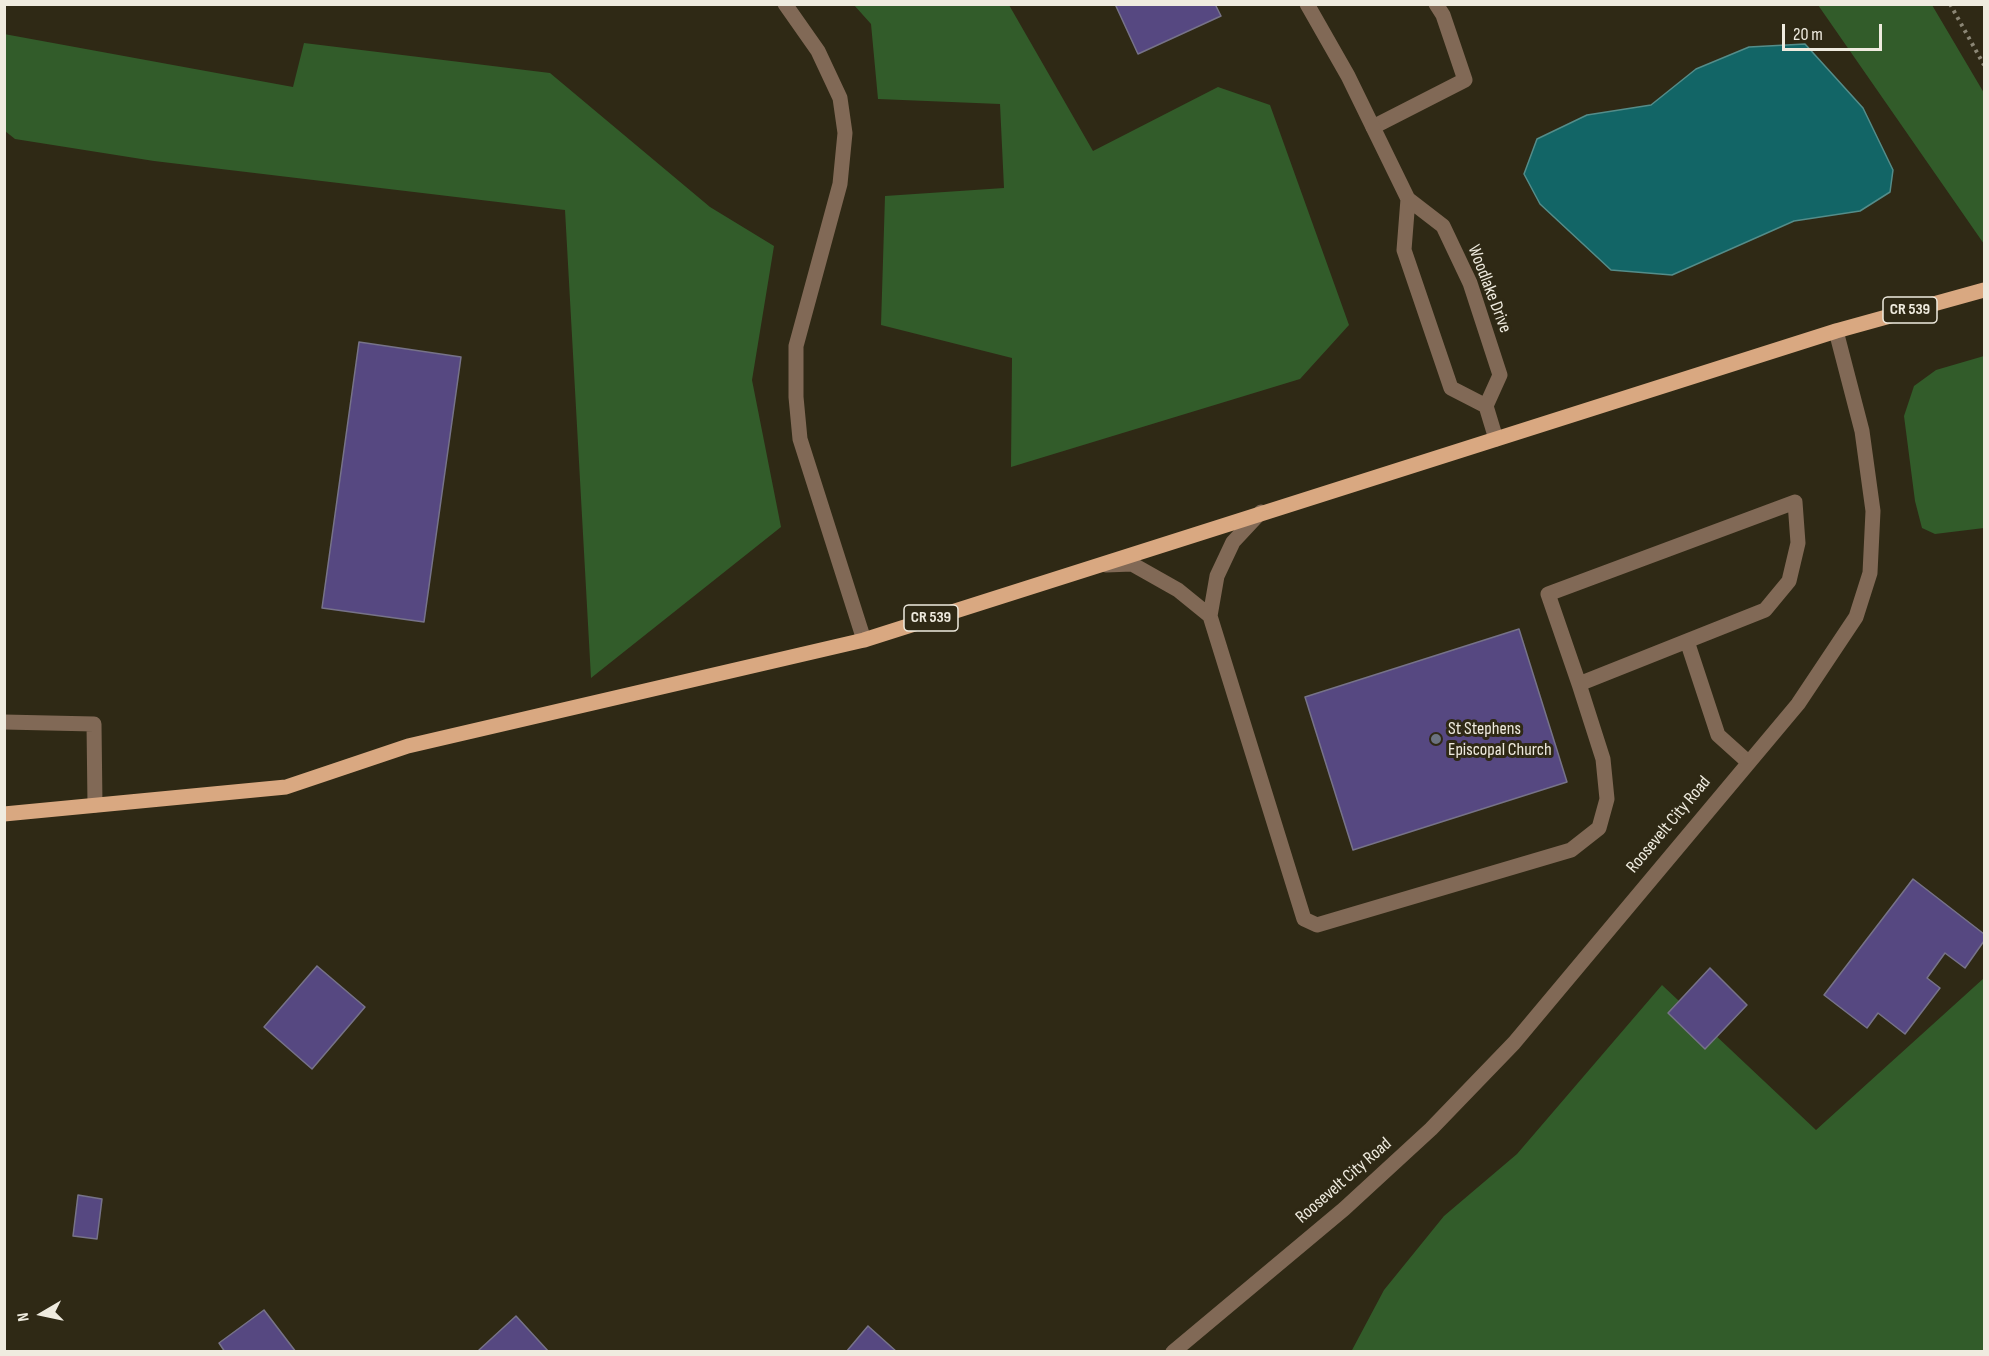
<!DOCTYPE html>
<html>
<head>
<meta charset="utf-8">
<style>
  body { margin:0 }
  #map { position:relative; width:1989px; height:1356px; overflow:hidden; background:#2f2915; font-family:"Sofia Sans Condensed",sans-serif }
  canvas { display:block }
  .frame { position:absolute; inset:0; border:6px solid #efebdf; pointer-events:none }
  .north { position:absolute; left:12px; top:1284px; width:60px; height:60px; -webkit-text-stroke:4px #2f2915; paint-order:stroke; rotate:261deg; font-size:16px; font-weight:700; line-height:24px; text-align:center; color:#efebdf }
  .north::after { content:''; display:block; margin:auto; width:21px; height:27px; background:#efebdf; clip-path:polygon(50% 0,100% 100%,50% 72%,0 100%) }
  .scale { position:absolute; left:1782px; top:24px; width:100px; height:27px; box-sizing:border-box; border:3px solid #efebdf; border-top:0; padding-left:8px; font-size:18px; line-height:21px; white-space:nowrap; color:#efebdf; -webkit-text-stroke:4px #2f2915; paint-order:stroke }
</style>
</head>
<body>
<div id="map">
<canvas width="1989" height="1356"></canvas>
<div class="frame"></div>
<div class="north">N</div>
<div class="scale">20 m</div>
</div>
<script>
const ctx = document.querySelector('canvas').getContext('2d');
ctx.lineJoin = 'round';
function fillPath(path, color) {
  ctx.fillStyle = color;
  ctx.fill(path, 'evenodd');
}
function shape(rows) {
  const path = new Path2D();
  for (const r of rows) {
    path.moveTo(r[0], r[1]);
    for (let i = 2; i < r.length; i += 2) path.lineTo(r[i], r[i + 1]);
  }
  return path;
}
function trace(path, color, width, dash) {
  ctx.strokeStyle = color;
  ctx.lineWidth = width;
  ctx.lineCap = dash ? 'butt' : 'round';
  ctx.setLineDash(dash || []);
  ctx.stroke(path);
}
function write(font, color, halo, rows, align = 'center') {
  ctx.font = font + ' "Sofia Sans Condensed",sans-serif';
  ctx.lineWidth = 6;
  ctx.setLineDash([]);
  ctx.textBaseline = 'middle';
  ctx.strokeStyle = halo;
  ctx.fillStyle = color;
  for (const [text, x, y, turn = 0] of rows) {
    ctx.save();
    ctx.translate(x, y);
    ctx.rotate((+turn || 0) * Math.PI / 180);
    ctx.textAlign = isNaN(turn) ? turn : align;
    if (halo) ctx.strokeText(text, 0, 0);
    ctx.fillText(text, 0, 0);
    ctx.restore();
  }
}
const forest = shape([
  [854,5,1009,5,1093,151,1218,87,1270,105,1349,325,1300,379,1011,467,1012,358,881,325,885,196,1004,188,1000,104,878,99,871,24],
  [1818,5,1932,5,1984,93,1984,244],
  [4,34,293,87,304,43,550,73,710,207,774,246,752,380,781,527,591,678,565,210,154,161,15,139,5,131],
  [1984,356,1984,528,1935,534,1922,528,1915,501,1904,416,1914,386,1936,370],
  [1984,978,1984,1351,1351,1352,1384,1290,1444,1216,1517,1154,1662,985,1816,1130]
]);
const water = shape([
  [1805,44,1863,108,1893,170,1890,192,1860,211,1794,221,1672,275,1611,270,1540,204,1524,174,1537,139,1587,115,1651,105,1696,69,1749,47,1805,44]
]);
const building = shape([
  [1115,4,1215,4,1221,16,1138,54,1115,4],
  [359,342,461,357,424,622,322,608,359,342],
  [1519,629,1567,782,1353,850,1305,697,1519,629],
  [1913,879,1984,934,1984,941,1965,968,1945,953,1927,978,1940,988,1905,1034,1878,1013,1867,1028,1824,995,1913,879],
  [317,966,365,1007,312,1069,264,1027,317,966],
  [1710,968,1747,1005,1705,1049,1668,1013,1710,968],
  [78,1195,102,1199,97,1239,73,1236,78,1195],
  [264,1310,296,1352,225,1352,219,1343,264,1310],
  [516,1316,549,1352,481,1352,479,1350,516,1316],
  [868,1326,897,1352,846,1352,868,1326]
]);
const path = shape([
  [1950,4,1984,65]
]);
const service = shape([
  [785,4,818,51,840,98,845,133,840,184,796,346,796,397,800,439,864,640],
  [1373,127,1465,80,1443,15,1436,4],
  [1261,512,1233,542,1217,576,1210,616,1304,919,1317,925,1571,850,1599,828,1607,799,1603,759,1579,684],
  [1106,565,1132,564,1178,590,1210,616],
  [1687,641,1765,610,1789,581,1798,543,1795,502,1548,594,1579,684,1687,641,1718,735,1748,762],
  [4,722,94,724,95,805]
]);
const minor = shape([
  [1307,4,1348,76,1408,199,1443,226,1470,283,1500,375,1486,406,1496,439],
  [1408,199,1404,250,1451,388,1486,406]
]);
const tertiary = shape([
  [1173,1352,1344,1209,1431,1129,1514,1043,1798,704,1856,617,1870,573,1873,511,1862,431,1836,331]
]);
const primary = shape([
  [4,814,286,787,408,746,864,640,1836,331,1984,290]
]);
const markers = [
  [1436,739,6,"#6b7280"]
];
const shields = [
  [1910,310,54],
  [931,618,54]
];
const shieldNames = [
  ["CR 539",1910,310],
  ["CR 539",931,618]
];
const streetNames = [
  ["Woodlake Drive",1489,289,69],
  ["Roosevelt City Road",1669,825,-50],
  ["Roosevelt City Road",1344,1181,-41]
];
const poiNames = [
  ["St Stephens",1448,729],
  ["Episcopal Church",1448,750]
];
fillPath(forest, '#325c2a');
fillPath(water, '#126566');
trace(water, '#548d8a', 1.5);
fillPath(building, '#564881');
trace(building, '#777389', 1.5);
trace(path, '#8b8675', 4, [3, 4.5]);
trace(service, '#816956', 15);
trace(minor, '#816956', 15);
trace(tertiary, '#816956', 15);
trace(primary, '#d9a881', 15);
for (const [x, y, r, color] of markers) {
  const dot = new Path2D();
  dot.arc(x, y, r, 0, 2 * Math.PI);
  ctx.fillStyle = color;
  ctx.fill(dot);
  trace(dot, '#2f2915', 2);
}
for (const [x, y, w] of shields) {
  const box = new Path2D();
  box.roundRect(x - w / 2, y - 13, w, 26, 4.5);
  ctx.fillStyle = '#2f2915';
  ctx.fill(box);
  trace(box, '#efebdf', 1.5);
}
write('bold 16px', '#efebdf', null, shieldNames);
write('18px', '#efebdf', '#2f2915', streetNames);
write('18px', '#efebdf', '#2f2915', poiNames, 'left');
</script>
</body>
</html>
